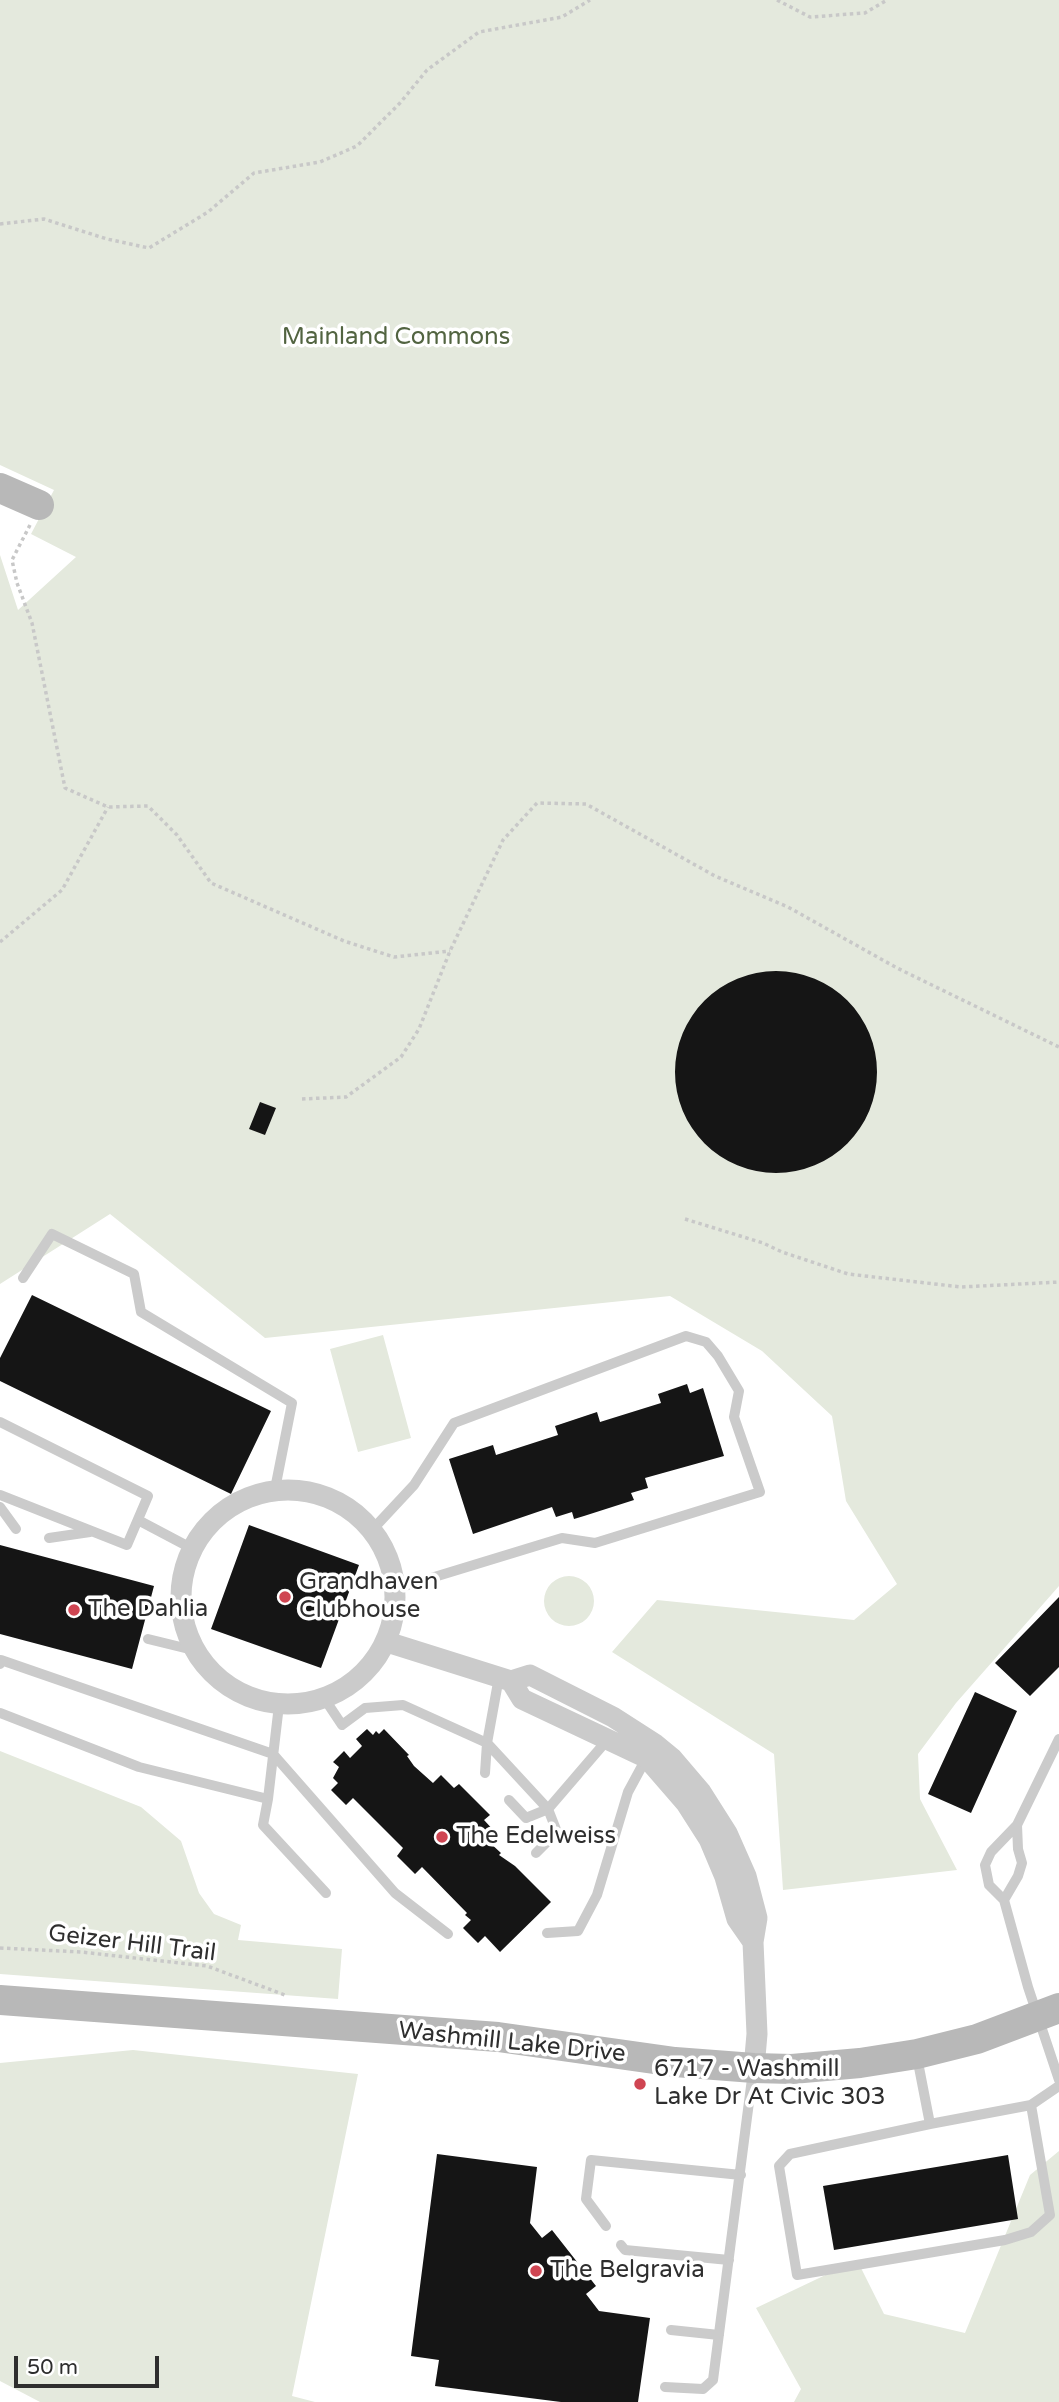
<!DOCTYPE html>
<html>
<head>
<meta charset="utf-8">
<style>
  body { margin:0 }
  #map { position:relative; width:1059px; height:2402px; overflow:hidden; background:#fff; font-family:"Varela Round",sans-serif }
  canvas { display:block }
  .scale { position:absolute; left:14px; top:2356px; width:145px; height:32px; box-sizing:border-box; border:4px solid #2e2e2e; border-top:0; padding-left:9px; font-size:21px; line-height:24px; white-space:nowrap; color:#2e2e2e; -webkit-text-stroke:5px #fff; paint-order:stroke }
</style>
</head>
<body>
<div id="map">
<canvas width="1059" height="2402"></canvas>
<div class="scale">50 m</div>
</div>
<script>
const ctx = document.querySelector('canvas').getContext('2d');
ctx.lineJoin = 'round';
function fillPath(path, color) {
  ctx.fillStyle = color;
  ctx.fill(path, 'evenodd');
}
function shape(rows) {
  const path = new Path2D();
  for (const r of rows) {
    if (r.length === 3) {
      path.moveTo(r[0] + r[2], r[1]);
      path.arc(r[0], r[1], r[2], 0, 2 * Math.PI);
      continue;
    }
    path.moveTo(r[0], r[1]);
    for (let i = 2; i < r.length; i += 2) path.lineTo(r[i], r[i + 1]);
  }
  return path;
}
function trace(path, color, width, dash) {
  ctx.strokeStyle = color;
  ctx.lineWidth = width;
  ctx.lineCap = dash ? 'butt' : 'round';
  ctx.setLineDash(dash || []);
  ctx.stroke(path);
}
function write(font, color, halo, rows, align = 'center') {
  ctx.font = font + ' "Varela Round",sans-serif';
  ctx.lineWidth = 7;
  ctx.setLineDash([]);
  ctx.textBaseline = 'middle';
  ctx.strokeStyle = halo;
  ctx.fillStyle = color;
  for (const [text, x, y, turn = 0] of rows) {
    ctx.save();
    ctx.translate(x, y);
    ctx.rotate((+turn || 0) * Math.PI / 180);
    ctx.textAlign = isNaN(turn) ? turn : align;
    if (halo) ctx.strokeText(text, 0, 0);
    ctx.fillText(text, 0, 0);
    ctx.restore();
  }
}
const green = shape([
  [0,0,1059,0,1059,1586,956,1703,918,1754,920,1799,957,1870,783,1890,774,1754,612,1652,657,1600,854,1620,897,1584,846,1501,832,1416,762,1351,670,1296,265,1338,110,1214,0,1284,0,555,18,610,76,557,31,534,54,490,0,465],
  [383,1335,411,1438,358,1452,330,1349],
  [569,1601,25],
  [0,1751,141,1807,181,1841,199,1893,214,1914,241,1925,238,1940,342,1949,338,1999,0,1974],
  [133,2050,358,2074,292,2396,315,2402,40,2402,0,2381,0,2063],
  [1059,2151,1059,2402,794,2402,801,2389,756,2308,857,2260,884,2314,965,2333,1030,2175]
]);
const building = shape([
  [776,1072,101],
  [260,1102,276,1108,265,1135,249,1129],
  [32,1295,271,1411,231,1494,0,1381,0,1358],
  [687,1384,690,1393,703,1388,724,1456,645,1478,648,1488,631,1493,634,1500,584,1516,574,1519,572,1512,556,1517,552,1507,473,1534,449,1459,493,1445,496,1455,558,1435,555,1426,597,1412,600,1422,661,1403,658,1394],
  [249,1525,359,1565,321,1668,211,1629],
  [0,1545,154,1586,132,1669,0,1634],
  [1059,1597,1059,1667,1030,1696,995,1663],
  [975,1692,1017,1711,971,1813,928,1794],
  [367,1729,373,1735,376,1731,379,1734,384,1729,409,1755,407,1756,414,1766,433,1783,441,1775,454,1788,459,1784,490,1815,484,1820,496,1833,488,1841,501,1853,499,1855,515,1866,551,1902,500,1952,485,1936,478,1943,463,1928,471,1920,465,1915,467,1913,422,1867,415,1874,397,1856,403,1848,353,1798,346,1805,331,1790,338,1783,333,1778,339,1767,333,1762,344,1751,350,1758,362,1746,356,1739],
  [437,2154,537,2167,530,2223,542,2238,552,2230,596,2286,586,2294,599,2311,650,2318,638,2402,561,2402,435,2386,439,2360,411,2356],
  [1008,2155,1018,2219,834,2250,823,2186]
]);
const path = shape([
  [777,0,810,17,865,13,887,0],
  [0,224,44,219,107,239,149,248,208,212,254,173,320,162,357,146,400,103,427,70,479,32,562,17,590,0],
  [30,525,12,560,17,583,32,623,65,788,108,807,148,806,177,835,211,883,344,941,394,957,450,951],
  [0,942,62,890,108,807],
  [302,1099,346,1097,401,1057,419,1029,450,951,503,840,537,803,586,804,715,876,788,907,897,968,1059,1047],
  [685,1219,763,1243,782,1252,848,1274,961,1287,1059,1282],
  [0,1948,81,1952,207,1966,285,1995]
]);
const lane = shape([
  [23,1278,52,1234,134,1274,141,1312,292,1403,275,1489],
  [0,1422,148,1496,127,1545,0,1495],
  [0,1507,16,1529],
  [138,1520,191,1548],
  [373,1529,414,1485,454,1423,686,1336,706,1342,718,1356,739,1391,734,1417,760,1492,595,1543,562,1538,395,1589],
  [49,1538,90,1532],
  [148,1639,193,1650],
  [0,1664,1,1660,273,1754,395,1893,448,1934],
  [324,1698,342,1725,365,1708,403,1705,487,1743,548,1809,557,1832,536,1853],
  [0,1713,139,1767,268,1799,263,1825,326,1893],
  [1059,1739,1017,1825,991,1852,985,1865,989,1885,1004,1900,1028,1987,1059,2080],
  [485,1773,487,1743,499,1677],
  [268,1799,279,1705],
  [509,1800,526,1818,548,1809,609,1738],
  [1004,1900,1018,1876,1022,1863,1018,1849,1017,1825],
  [547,1933,578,1931,597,1895,628,1792,648,1755],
  [917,2057,930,2124,790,2154,779,2166,797,2275,1005,2240,1031,2232,1050,2215,1031,2105,930,2124],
  [1031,2105,1059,2086],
  [606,2226,586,2199,591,2160,741,2175],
  [621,2245,625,2250,729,2260],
  [671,2330,719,2335],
  [665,2387,703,2389,713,2380,753,2071]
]);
const street = shape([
  [288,1597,107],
  [387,1642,511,1681,530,1675,613,1717,655,1744,672,1758,701,1792,727,1833,746,1876,757,1918,753,1942,757,2034,754,2068],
  [511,1681,522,1699,647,1758,686,1803,709,1839,725,1877,737,1919,753,1942]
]);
const secondary = shape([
  [0,488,39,505],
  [0,2000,498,2037,675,2062,754,2068,792,2069,860,2063,917,2054,977,2039,1059,2008]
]);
const markers = [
  [285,1597,7,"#cf4552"],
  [74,1610,7,"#cf4552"],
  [442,1837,7,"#cf4552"],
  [640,2084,7,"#cf4552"],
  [536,2271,7,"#cf4552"]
];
const parkNames = [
  ["Mainland Commons",396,338]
];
const poiNames = [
  ["Grandhaven",299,1583],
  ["Clubhouse",299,1611],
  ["The Dahlia",88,1610],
  ["The Edelweiss",456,1837],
  ["6717 - Washmill",654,2070],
  ["Lake Dr At Civic 303",654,2098],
  ["The Belgravia",550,2271]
];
const streetNames = [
  ["Geizer Hill Trail",132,1944,7],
  ["Washmill Lake Drive",512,2043,6]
];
fillPath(green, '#e4e9dd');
fillPath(building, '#151515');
trace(path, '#c8c8c8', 3.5, [3.5, 3.5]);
trace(lane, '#cbcbcb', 10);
trace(street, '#cbcbcb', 21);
trace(secondary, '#b8b8b8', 30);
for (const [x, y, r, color] of markers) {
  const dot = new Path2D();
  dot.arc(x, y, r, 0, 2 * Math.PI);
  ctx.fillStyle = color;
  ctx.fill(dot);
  trace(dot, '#fff', 2.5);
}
write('24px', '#526441', '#fff', parkNames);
write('24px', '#2e2e2e', '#fff', poiNames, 'left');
write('24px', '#2e2e2e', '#fff', streetNames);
</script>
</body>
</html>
